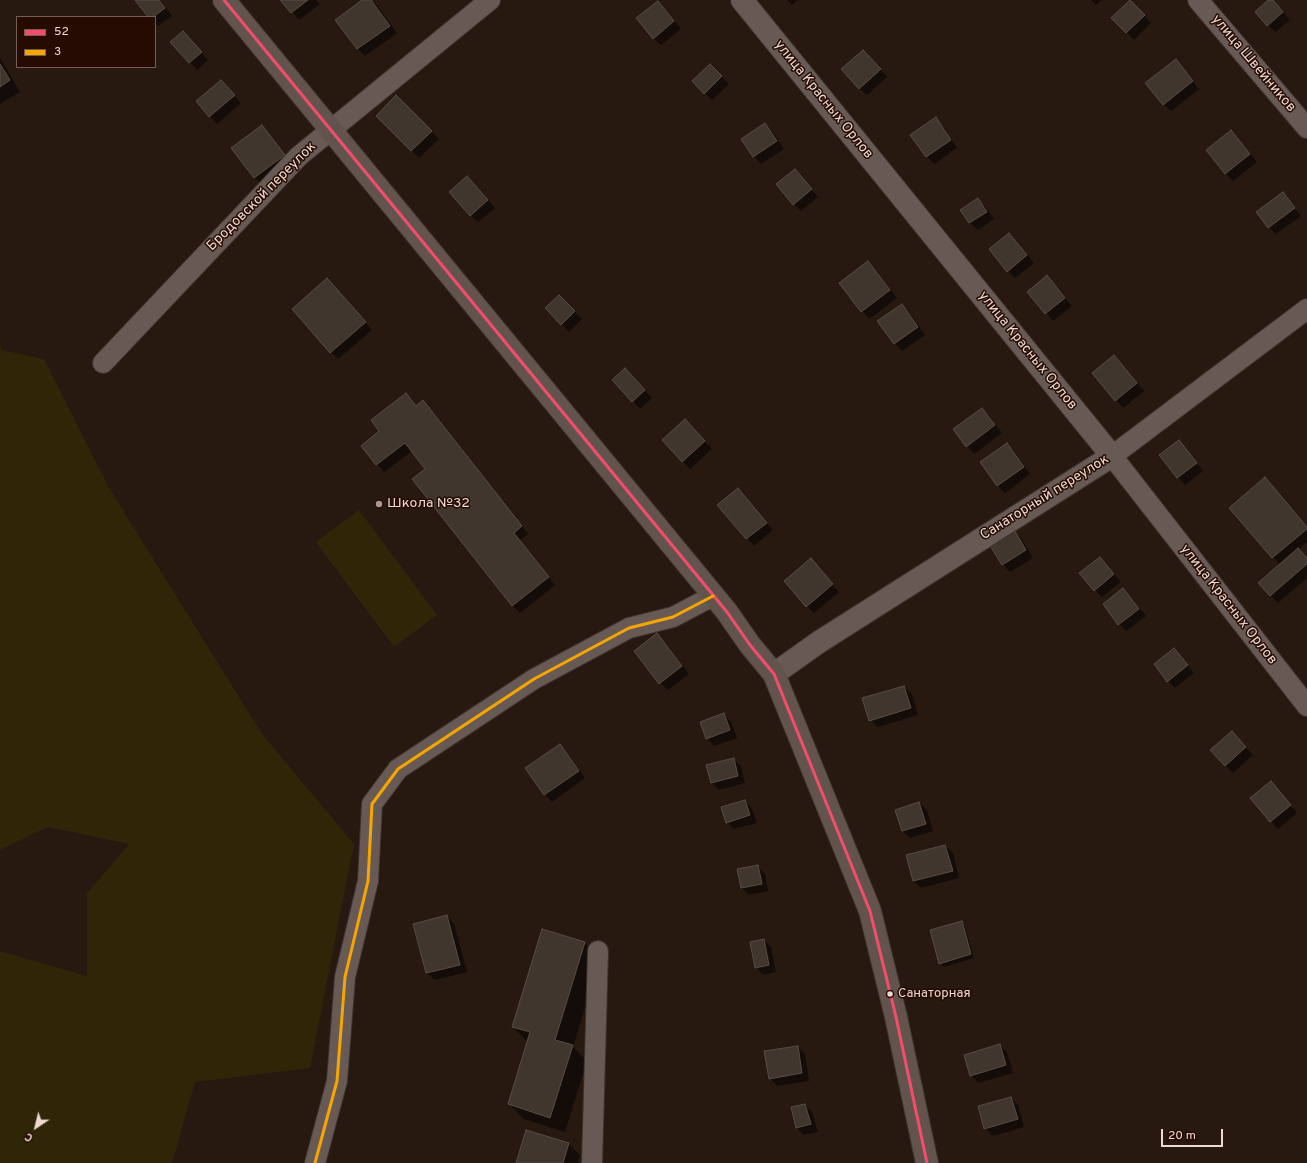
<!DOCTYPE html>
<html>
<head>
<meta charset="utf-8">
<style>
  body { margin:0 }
  #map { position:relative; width:1307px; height:1163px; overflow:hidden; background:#271810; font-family:Overpass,sans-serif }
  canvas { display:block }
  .legend { position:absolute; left:16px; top:16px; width:140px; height:52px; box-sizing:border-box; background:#250b01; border:1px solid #755d54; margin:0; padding:5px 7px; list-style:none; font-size:12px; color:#edd9d0 }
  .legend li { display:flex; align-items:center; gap:8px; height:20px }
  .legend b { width:20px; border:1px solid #755d54 }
  .north { position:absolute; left:16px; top:1107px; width:40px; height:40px; -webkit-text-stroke:3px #250b01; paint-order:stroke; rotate:215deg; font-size:11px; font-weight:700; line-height:16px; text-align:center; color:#edd9d0 }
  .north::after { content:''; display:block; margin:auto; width:14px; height:18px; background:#edd9d0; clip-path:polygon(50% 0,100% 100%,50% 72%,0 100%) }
  .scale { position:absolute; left:1161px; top:1129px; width:62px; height:18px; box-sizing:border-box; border:2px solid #edd9d0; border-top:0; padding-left:5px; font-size:12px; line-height:14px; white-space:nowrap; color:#edd9d0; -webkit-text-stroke:3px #250b01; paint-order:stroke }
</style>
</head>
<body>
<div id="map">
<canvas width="1307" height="1163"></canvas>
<ul class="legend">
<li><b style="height:5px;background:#f44d6c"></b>52</li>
<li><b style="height:5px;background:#f7a600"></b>3</li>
</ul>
<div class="north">С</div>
<div class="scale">20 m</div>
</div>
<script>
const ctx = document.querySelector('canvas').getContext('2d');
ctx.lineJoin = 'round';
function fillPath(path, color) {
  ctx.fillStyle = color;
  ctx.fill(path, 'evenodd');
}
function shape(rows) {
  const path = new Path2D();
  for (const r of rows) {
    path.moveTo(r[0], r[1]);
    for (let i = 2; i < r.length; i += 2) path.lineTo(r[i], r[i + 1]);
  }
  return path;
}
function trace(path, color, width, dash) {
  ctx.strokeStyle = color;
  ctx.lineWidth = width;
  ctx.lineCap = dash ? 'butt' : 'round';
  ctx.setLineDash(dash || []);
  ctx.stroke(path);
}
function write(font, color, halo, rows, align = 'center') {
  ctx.font = font + ' Overpass,sans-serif';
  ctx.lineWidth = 3;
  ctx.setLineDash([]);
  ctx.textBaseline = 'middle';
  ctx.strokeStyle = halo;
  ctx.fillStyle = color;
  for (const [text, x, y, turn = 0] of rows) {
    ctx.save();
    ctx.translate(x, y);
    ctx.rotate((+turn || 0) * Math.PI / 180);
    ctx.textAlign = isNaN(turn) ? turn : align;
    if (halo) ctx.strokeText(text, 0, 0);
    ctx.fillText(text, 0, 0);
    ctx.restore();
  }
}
const green = shape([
  [0,343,2,350,44,359,108,486,262,734,354,844,310,1068,195,1082,172,1163,0,1163,0,951,87,976,87,893,129,844,48,827,0,850],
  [359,510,437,615,394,647,316,542]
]);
const shadow = shape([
  [136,0,160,0,172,16,158,26,155,23,155,17,149,17],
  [282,0,316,0,320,4,299,20],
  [364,0,371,0,376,4,397,33,365,56,358,49,337,20],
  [787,0,798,0,792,5],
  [1091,0,1102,0,1096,5],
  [1270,0,1272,0,1290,20,1275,32,1256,12],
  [658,2,681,29,661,45,653,38],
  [1138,8,1151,23,1134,40,1113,18],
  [190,39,208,60,197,70,172,42],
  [0,58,20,92,0,104],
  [871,59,887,77,867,95,859,88],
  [710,65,729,84,712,100,693,81],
  [1183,68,1199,89,1171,111,1163,104],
  [228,89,241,103,217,124,197,102],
  [396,97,439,139,419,158,377,116],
  [936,119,943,126,957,148,934,164,926,156],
  [765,125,773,132,784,149,761,164,754,156,743,140],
  [262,127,269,134,291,163,262,185,255,178,233,148],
  [1231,131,1257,162,1233,181,1225,173],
  [795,170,818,197,801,211,794,204],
  [467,177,495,208,478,222,470,215],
  [1283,193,1301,216,1276,234,1269,227],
  [977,199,985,206,994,219,978,230,970,223,961,210],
  [1009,234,1034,263,1015,278,1008,271],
  [868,262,875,270,897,298,869,319,862,311],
  [1047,277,1072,306,1053,321,1028,292],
  [334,287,372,330,338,359,331,352],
  [559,296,582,319,569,332,546,308],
  [901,305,909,312,925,335,902,351,895,344,879,321],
  [1114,357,1144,391,1123,408,1094,373],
  [632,377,652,398,640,409,613,380],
  [406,394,417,407,423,402,431,409,528,534,520,540,555,585,520,613,512,605,427,469,412,451,384,472,362,446,381,431],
  [982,409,989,416,1002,433,974,454,967,446],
  [692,428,712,449,690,469,663,440],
  [1179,441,1203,471,1185,485,1161,455],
  [1007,444,1014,452,1030,474,1005,493,997,485],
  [1272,486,1307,527,1307,542,1298,549,1307,558,1307,578,1278,603,1260,583,1280,565,1230,508],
  [738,489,773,530,754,546,719,505],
  [1012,530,1020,537,1033,558,1010,572,1003,565,990,544],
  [1100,558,1121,582,1102,597,1095,590],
  [818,567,839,592,814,613,807,606],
  [1123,590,1146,616,1126,631,1119,624],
  [657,635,664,642,689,674,668,690,660,683],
  [1181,657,1194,673,1175,688,1168,681],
  [904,687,912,694,918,715,878,727,870,720],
  [724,714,731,722,737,738,714,746,707,738],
  [1239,740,1253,755,1233,773,1225,765],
  [560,745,567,753,585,778,552,802,545,794,527,769],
  [733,759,741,766,745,783,719,790,712,783],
  [1271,782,1297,813,1278,829,1251,798],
  [745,801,752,809,757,823,734,829,727,822],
  [919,803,927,810,933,831,910,838,903,831,896,810],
  [945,846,953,853,959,878,921,888,914,881,907,856],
  [757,866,765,874,768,891,749,895,742,888],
  [447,916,454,924,467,972,435,980,427,973,414,925],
  [962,922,965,926,974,958,944,967,940,963],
  [543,930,585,943,600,958,573,1047,587,1061,565,1132,524,1119,509,1104,528,1042,513,1027],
  [764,940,771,947,776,972,763,975,756,967],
  [1000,1045,1007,1053,1013,1073,978,1083,971,1075],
  [798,1047,805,1054,809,1081,777,1086,770,1078],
  [1011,1098,1018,1105,1024,1127,993,1136,985,1128],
  [805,1105,812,1112,818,1132,804,1135,797,1128,792,1108],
  [527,1131,569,1144,580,1155,578,1163,517,1163]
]);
const building = shape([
  [135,0,159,0,165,8,153,17,148,17,135,0],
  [280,0,308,0,291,13,280,0],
  [362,0,371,0,390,26,357,49,335,20,362,0],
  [1130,0,1145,15,1126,33,1111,18,1130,0],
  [1268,0,1273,0,1283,12,1267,26,1255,12,1268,0],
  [658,1,674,21,653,39,636,18,658,1],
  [183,31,202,52,189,63,170,42,183,31],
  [863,50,881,69,859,89,841,69,863,50],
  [1176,59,1193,81,1163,105,1145,83,1176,59],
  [0,64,10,80,0,87,0,64],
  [710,64,722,76,704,94,692,81,710,64],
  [221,80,235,95,209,117,196,101,221,80],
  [396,95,432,131,411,151,376,116,396,95],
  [936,117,951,140,926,157,910,135,936,117],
  [765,123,777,141,753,157,741,139,765,123],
  [262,125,285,155,254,178,231,148,262,125],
  [1231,130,1250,154,1225,174,1206,150,1231,130],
  [795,169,812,189,793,205,776,184,795,169],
  [467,176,488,200,470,216,449,192,467,176],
  [1283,192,1295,208,1268,228,1256,212,1283,192],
  [978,198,987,212,969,223,960,210,978,198],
  [1009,233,1027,255,1007,272,989,249,1009,233],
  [868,261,890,290,861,312,839,283,868,261],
  [1047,275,1065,298,1045,314,1027,292,1047,275],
  [327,278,366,322,330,353,292,309,327,278],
  [559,295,575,311,561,325,545,308,559,295],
  [902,304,918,327,894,344,877,321,902,304],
  [1114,355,1137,383,1115,401,1092,373,1114,355],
  [625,368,645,390,632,402,612,380,625,368],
  [406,393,416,406,423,400,522,526,514,533,549,577,512,606,412,479,425,469,405,443,376,465,361,446,379,431,371,420,406,393],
  [982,408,995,425,966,447,953,429,982,408],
  [685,419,705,441,682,462,662,440,685,419],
  [1179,440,1197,463,1177,478,1159,455,1179,440],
  [1007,443,1024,467,997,486,980,462,1007,443],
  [1265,477,1307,527,1307,529,1272,558,1229,508,1265,477],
  [738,488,767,523,746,539,717,505,738,488],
  [1013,528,1026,550,1002,565,989,544,1013,528],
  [1298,548,1307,558,1307,564,1270,596,1258,583,1298,548],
  [1100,557,1114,574,1094,591,1079,573,1100,557],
  [811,558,833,584,806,607,784,581,811,558],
  [1123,588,1139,609,1118,625,1103,604,1123,588],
  [657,633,682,666,659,684,634,651,657,633],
  [1174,648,1188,665,1167,682,1154,664,1174,648],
  [904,686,911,708,869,721,862,698,904,686],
  [724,713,730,730,706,739,700,722,724,713],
  [1232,731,1246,747,1225,766,1210,750,1232,731],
  [560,744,579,771,544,795,525,768,560,744],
  [734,758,738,776,711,783,706,765,734,758],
  [1271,781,1291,805,1270,822,1250,798,1271,781],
  [745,800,750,815,726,823,721,807,745,800],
  [919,802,926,824,902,831,895,810,919,802],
  [945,845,953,871,913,881,906,855,945,845],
  [758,865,762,884,741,888,737,869,758,865],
  [447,915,460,965,426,973,413,924,447,915],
  [962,921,971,954,939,964,930,930,962,921],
  [542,929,585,942,555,1040,573,1045,550,1118,508,1104,530,1032,512,1027,542,929],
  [764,939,769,965,755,968,750,942,764,939],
  [1000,1044,1006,1065,970,1076,964,1055,1000,1044],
  [798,1046,802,1073,769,1079,764,1051,798,1046],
  [1011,1097,1018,1119,984,1129,978,1106,1011,1097],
  [805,1104,811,1124,796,1128,791,1107,805,1104],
  [526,1130,569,1143,563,1163,516,1163,526,1130]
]);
const street = shape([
  [1198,0,1307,128],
  [1307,309,1112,456,1307,706],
  [103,363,299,156,490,0],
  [315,1163,337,1081,345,977,368,881,372,804,398,769,534,679,629,628,673,617,713,596],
  [592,1163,598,951]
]);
const secondary = shape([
  [742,0,1112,456,819,642,774,674]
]);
const primary = shape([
  [224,0,727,612,750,645,774,674,870,911,896,1017,927,1163]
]);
const bus1 = shape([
  [224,0,727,612,750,645,774,674,870,911,896,1017,927,1163]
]);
const bus2 = shape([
  [315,1163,337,1081,345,977,368,881,372,804,398,769,534,679,629,628,673,617,713,596]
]);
const markers = [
  [379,504,4,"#a8958d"],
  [890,994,3.5,"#edd9d0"]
];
const busNames = [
  ["Санаторная",898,994]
];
const streetNames = [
  ["улица Швейников",1253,64,50],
  ["улица Красных Орлов",823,100,51],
  ["Бродовской переулок",262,197,-45],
  ["улица Красных Орлов",1027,351,51],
  ["Санаторный переулок",1045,498,-32],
  ["улица Красных Орлов",1228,605,52]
];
const poiNames = [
  ["Школа №32",387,504]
];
fillPath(green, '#2f2608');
fillPath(shadow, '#0007');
fillPath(building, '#41362d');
trace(building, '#584d44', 1);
trace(street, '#40332e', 22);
trace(secondary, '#40332e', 24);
trace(primary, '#40332e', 24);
trace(street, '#675a55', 20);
trace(secondary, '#675a55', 22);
trace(primary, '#62544d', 22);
trace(bus1, '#f44d6c', 3);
trace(bus2, '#f7a600', 3);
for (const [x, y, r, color] of markers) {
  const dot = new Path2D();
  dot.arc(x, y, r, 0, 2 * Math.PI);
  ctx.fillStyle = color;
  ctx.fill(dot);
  trace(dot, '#250b01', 1.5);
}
write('13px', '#edd9d0', '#250b01', busNames, 'left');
write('14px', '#edd9d0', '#250b01', streetNames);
write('14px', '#edd9d0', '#250b01', poiNames, 'left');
</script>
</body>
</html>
